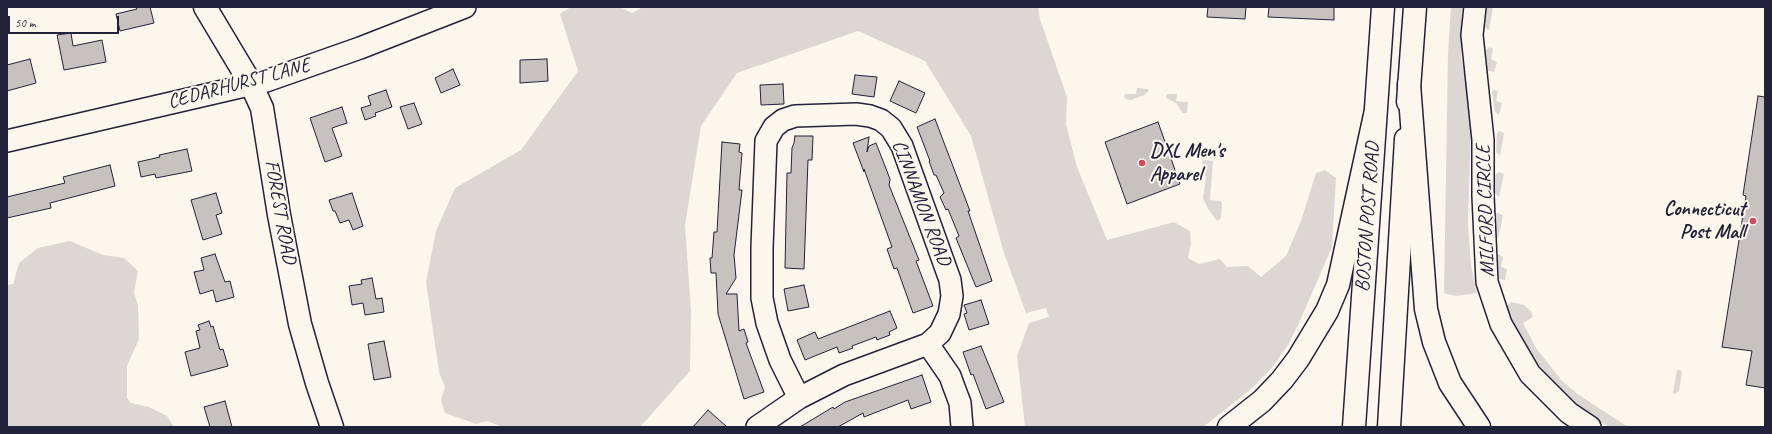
<!DOCTYPE html>
<html>
<head>
<meta charset="utf-8">
<style>
  body { margin:0 }
  #map { position:relative; width:1772px; height:434px; overflow:hidden; background:#fbf7ec; font-family:Caveat,sans-serif }
  canvas { display:block }
  .frame { position:absolute; inset:0; border:8px solid #22223b; pointer-events:none }
  .scale { position:absolute; left:8px; top:16px; width:111px; height:18px; box-sizing:border-box; border:2px solid #22223b; border-top:0; padding-left:5px; font-size:12px; line-height:14px; white-space:nowrap; color:#22223b; -webkit-text-stroke:3px #fbf7ec; paint-order:stroke }
</style>
</head>
<body>
<div id="map">
<canvas width="1772" height="434"></canvas>
<div class="frame"></div>
<div class="scale">50 m</div>
</div>
<script>
const ctx = document.querySelector('canvas').getContext('2d');
ctx.lineJoin = 'round';
function fillPath(path, color) {
  ctx.fillStyle = color;
  ctx.fill(path, 'evenodd');
}
function shape(rows) {
  const path = new Path2D();
  for (const r of rows) {
    path.moveTo(r[0], r[1]);
    for (let i = 2; i < r.length; i += 2) path.lineTo(r[i], r[i + 1]);
  }
  return path;
}
function trace(path, color, width, dash) {
  ctx.strokeStyle = color;
  ctx.lineWidth = width;
  ctx.lineCap = dash ? 'butt' : 'round';
  ctx.setLineDash(dash || []);
  ctx.stroke(path);
}
function write(font, color, halo, rows, align = 'center') {
  ctx.font = font + ' Caveat,sans-serif';
  ctx.lineWidth = 4;
  ctx.setLineDash([]);
  ctx.textBaseline = 'middle';
  ctx.strokeStyle = halo;
  ctx.fillStyle = color;
  for (const [text, x, y, turn = 0] of rows) {
    ctx.save();
    ctx.translate(x, y);
    ctx.rotate((+turn || 0) * Math.PI / 180);
    ctx.textAlign = isNaN(turn) ? turn : align;
    if (halo) ctx.strokeText(text, 0, 0);
    ctx.fillText(text, 0, 0);
    ctx.restore();
  }
}
const green = shape([
  [571,7,620,7,632,13,643,7,1038,7,1040,19,1067,97,1066,124,1077,167,1107,240,1174,222,1190,231,1191,244,1188,258,1199,264,1220,259,1227,267,1248,266,1261,277,1286,256,1301,221,1316,173,1325,170,1336,178,1332,247,1299,323,1288,345,1271,369,1250,390,1203,427,1025,427,1017,356,1029,323,1049,317,1046,308,1026,313,1004,253,971,136,925,61,858,31,737,73,701,126,685,225,691,311,690,371,640,427,503,427,487,421,476,424,445,413,441,400,445,387,439,372,426,282,436,231,455,188,521,150,578,71,560,14],
  [1451,7,1462,7,1461,57,1469,98,1471,126,1468,223,1471,266,1477,293,1455,296,1444,293,1448,54],
  [1493,7,1489,30,1488,30,1485,27,1487,8],
  [1490,47,1493,49,1491,59,1497,62,1494,72,1489,71,1487,69,1486,50],
  [1137,88,1148,89,1149,91,1144,95,1131,100,1126,99,1124,96,1125,94,1136,94],
  [1494,90,1498,91,1496,101,1502,103,1499,115,1495,112,1492,92],
  [1167,94,1177,94,1176,101,1188,102,1187,113,1183,113,1176,103,1166,98],
  [1499,131,1504,133,1500,156,1496,152,1497,133],
  [1204,160,1213,161,1210,200,1221,201,1222,203,1221,218,1217,221,1208,209,1203,198,1206,177,1202,162],
  [1499,172,1504,174,1499,197,1495,193,1495,175],
  [1497,213,1503,215,1498,238,1494,235,1495,216],
  [70,241,103,255,124,258,138,271,134,293,138,305,139,339,127,366,127,398,131,403,149,407,167,416,174,427,7,427,7,285,13,284,19,263,38,248],
  [1498,254,1503,257,1501,267,1507,269,1505,280,1500,279,1497,277,1495,257],
  [1511,302,1524,305,1531,311,1533,317,1523,323,1536,348,1562,381,1579,395,1628,427,1609,427,1599,421,1573,403,1545,375,1518,336,1510,317,1507,306],
  [1677,370,1681,370,1682,373,1679,391,1675,394,1673,393]
]);
const building = shape([
  [136,7,150,7,154,23,120,31,116,14,137,9,136,7],
  [1208,7,1246,7,1245,19,1207,17,1208,7],
  [1269,7,1334,7,1334,20,1268,17,1269,7],
  [71,33,73,46,102,40,106,62,64,70,57,35,71,33],
  [30,59,36,83,7,91,7,65,30,59],
  [547,59,548,81,520,83,520,60,547,59],
  [453,69,460,85,441,93,435,78,453,69],
  [855,75,877,77,874,97,852,94,855,75],
  [899,81,925,93,916,113,890,101,899,81],
  [783,84,784,104,761,105,760,85,783,84],
  [386,90,392,107,375,113,376,116,365,120,361,108,371,105,368,96,386,90],
  [1758,96,1765,97,1765,388,1746,385,1752,351,1722,347,1746,196,1743,195,1758,96],
  [414,103,422,124,408,129,400,107,414,103],
  [342,107,347,123,332,128,342,156,325,162,310,118,342,107],
  [935,119,970,211,968,211,992,281,976,287,956,238,959,236,948,209,946,210,940,197,944,193,936,175,934,175,929,161,930,161,917,127,935,119],
  [1158,122,1180,184,1127,204,1105,142,1158,122],
  [795,136,813,136,812,160,808,160,804,269,785,268,787,173,791,173,792,148,794,143,795,136],
  [869,137,867,152,869,146,876,143,890,179,889,185,919,260,916,261,933,306,913,313,897,268,894,269,887,249,892,247,864,169,864,172,853,143,869,137],
  [722,142,740,144,739,152,742,153,739,190,742,190,734,255,736,278,726,294,737,294,739,331,744,329,748,342,746,343,764,392,744,399,718,314,716,273,711,273,710,258,712,258,714,232,717,232,722,142],
  [187,149,192,171,156,178,155,174,141,177,138,162,160,157,159,155,187,149],
  [110,165,115,186,50,203,51,208,7,218,7,197,65,183,63,177,110,165],
  [216,193,222,213,216,215,222,234,203,240,191,200,216,193],
  [352,193,363,226,353,230,349,220,340,223,335,211,333,211,329,200,352,193],
  [215,254,225,282,230,281,234,297,216,302,213,290,200,294,194,272,204,270,201,258,215,254],
  [372,278,376,299,382,298,384,312,365,315,363,303,352,305,349,286,362,284,361,280,372,278],
  [804,285,809,307,788,311,784,289,804,285],
  [981,300,989,324,969,330,964,314,967,313,964,305,981,300],
  [890,311,897,328,889,332,890,335,877,340,876,337,852,346,853,348,839,353,837,347,805,360,797,340,815,332,818,339,890,311],
  [209,321,211,327,213,326,220,350,223,349,228,366,191,376,185,352,200,348,196,331,200,330,198,325,209,321],
  [384,341,391,377,374,380,368,344,384,341],
  [981,346,1004,402,986,409,973,374,971,375,963,352,981,346],
  [922,375,931,402,911,409,908,400,864,417,863,413,838,427,800,427,833,407,834,409,845,402,922,375],
  [225,401,232,427,210,427,204,407,225,401],
  [708,410,727,427,693,427,708,410]
]);
const minor = shape([
  [1475,7,1472,35,1483,140,1483,196,1487,282,1501,324,1530,374,1569,413,1590,427],
  [7,141,266,81,360,48,465,7],
  [928,344,950,376,954,387,960,403,962,427],
  [757,427,799,398,844,375,928,344,940,333,949,314,952,296,950,280,902,146,891,128,881,120,870,116,856,114,795,116,783,120,774,127,766,141,762,248,762,298,767,323,780,360,799,398]
]);
const major = shape([
  [205,7,251,84,262,108,279,215,300,324,317,383,332,427],
  [1408,102,1415,7],
  [1354,427,1383,7],
  [1389,427,1406,139]
]);
const highway = shape([
  [1409,84,1426,309,1434,342,1450,383,1479,427],
  [1229,427,1262,401,1282,380,1298,359,1327,311,1338,285,1375,115]
]);
const markers = [
  [1142,163,4,"#d1495b"],
  [1753,221,4,"#d1495b"]
];
const streetNames = [
  ["CEDARHURST LANE",239,84,-15],
  ["CINNAMON ROAD",921,203,69],
  ["MILFORD CIRCLE",1486,211,-92],
  ["FOREST ROAD",280,212,80],
  ["BOSTON POST ROAD",1368,217,-86]
];
const poiNames = [
  ["DXL Men's",1150,152],
  ["Apparel",1150,175],
  ["Connecticut",1745,210,"right"],
  ["Post Mall",1745,233,"right"]
];
fillPath(green, '#dbd8d3');
fillPath(building, '#c6c2c0');
trace(building, '#22223b', 1);
trace(minor, '#22223b', 24);
trace(major, '#22223b', 25);
trace(highway, '#22223b', 25);
trace(minor, '#fbf7ec', 21);
trace(major, '#fbf7ec', 22);
trace(highway, '#fbf7ec', 22);
for (const [x, y, r, color] of markers) {
  const dot = new Path2D();
  dot.arc(x, y, r, 0, 2 * Math.PI);
  ctx.fillStyle = color;
  ctx.fill(dot);
  trace(dot, '#fbf7ec', 1.5);
}
write('20px', '#22223b', '#fbf7ec', streetNames);
write('bold 20px', '#22223b', '#fbf7ec', poiNames, 'left');
</script>
</body>
</html>
